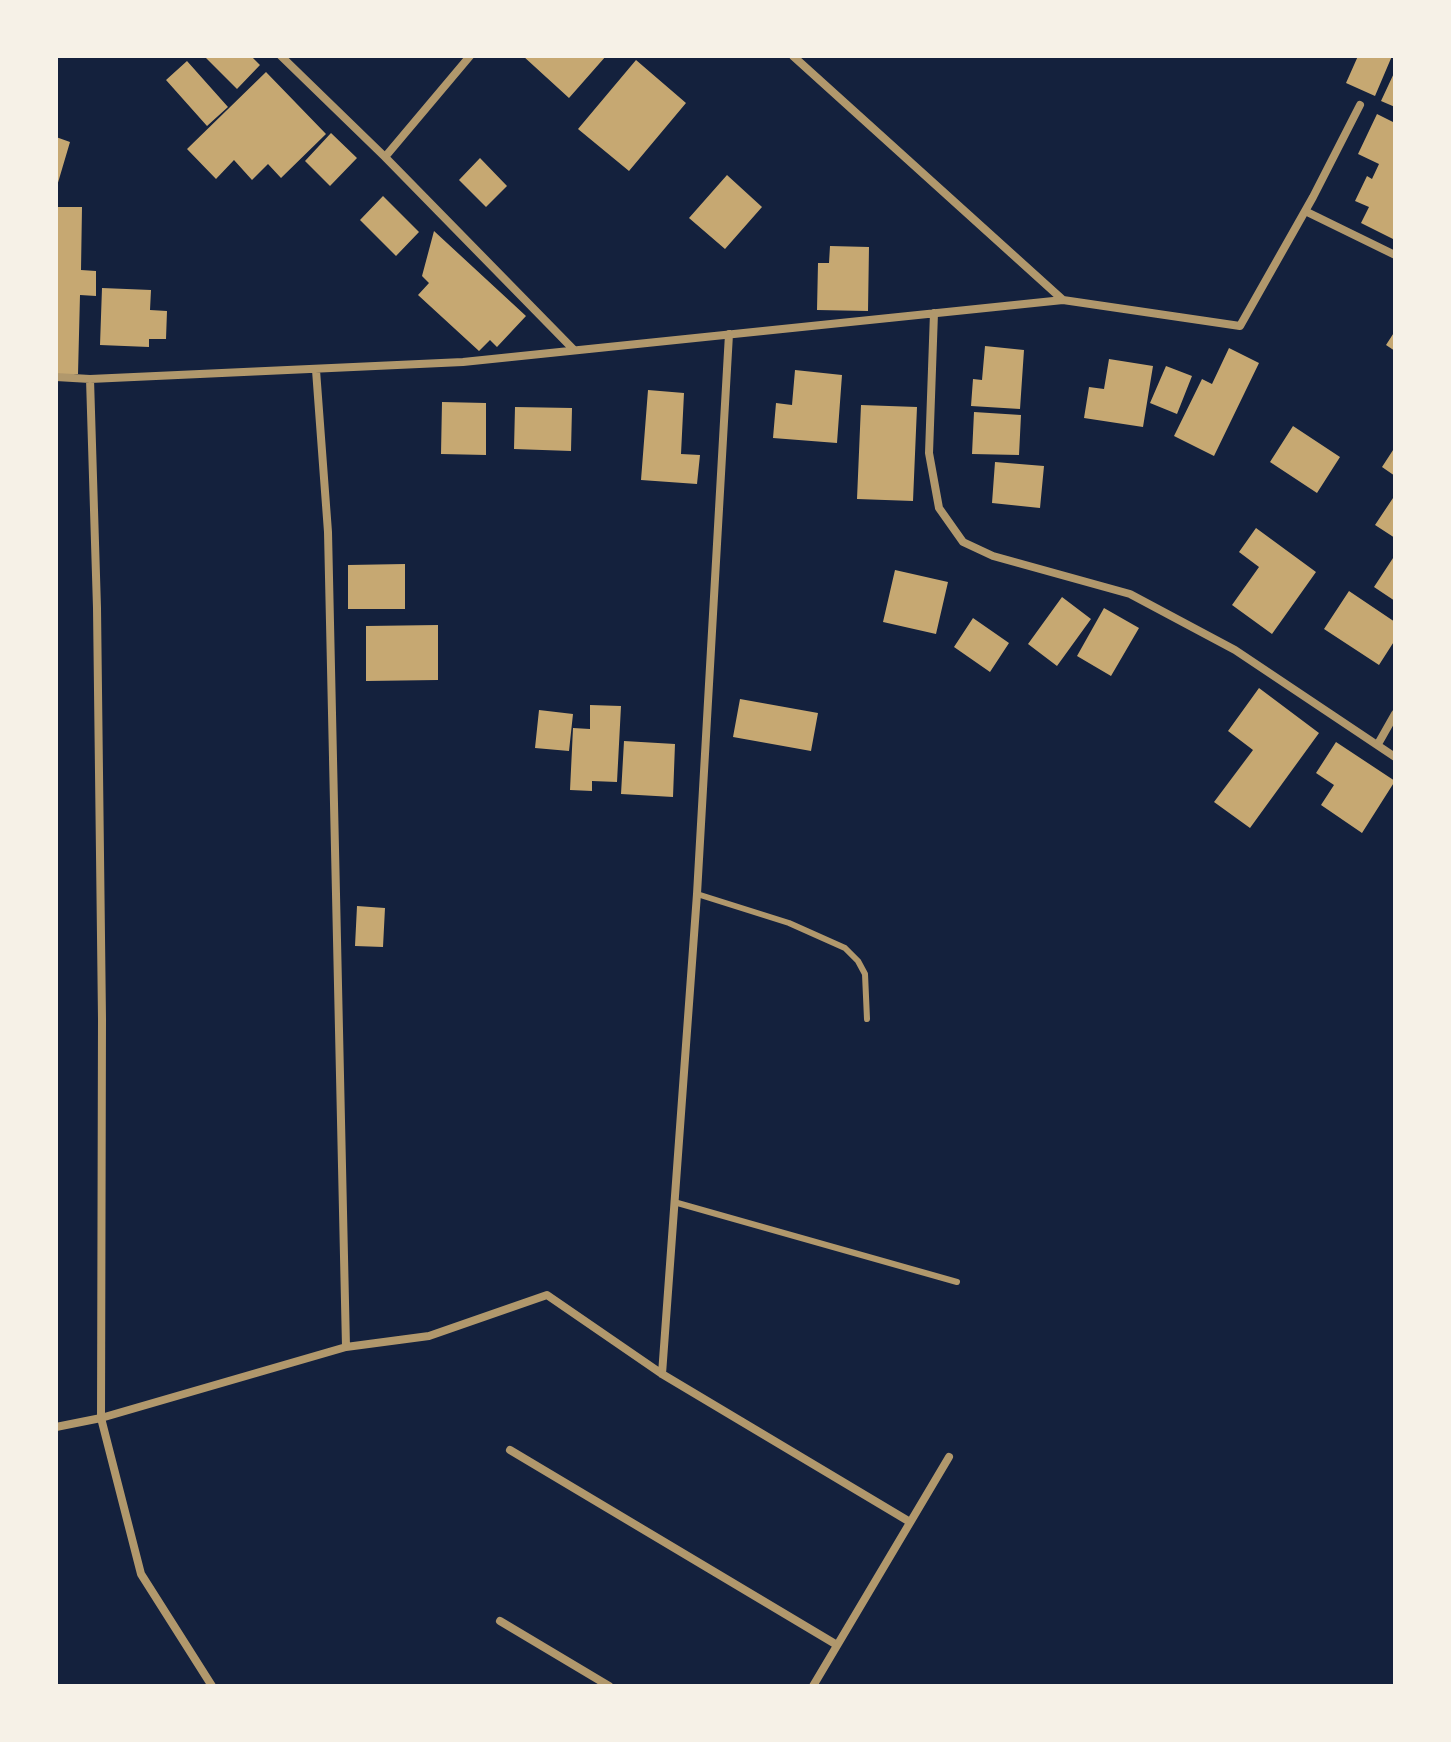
<!DOCTYPE html>
<html>
<head>
<meta charset="utf-8">
<style>
  body { margin:0 }
  #map { position:relative; width:1451px; height:1742px; overflow:hidden; background:#14213d; font-family:"Open Sans",sans-serif }
  canvas { display:block }
  .frame { position:absolute; inset:0; border:58px solid #f6f1e7; pointer-events:none }
</style>
</head>
<body>
<div id="map">
<canvas width="1451" height="1742"></canvas>
<div class="frame"></div>
</div>
<script>
const ctx = document.querySelector('canvas').getContext('2d');
ctx.lineJoin = 'round';
function fillPath(path, color) {
  ctx.fillStyle = color;
  ctx.fill(path, 'evenodd');
}
function shape(rows) {
  const path = new Path2D();
  for (const r of rows) {
    path.moveTo(r[0], r[1]);
    for (let i = 2; i < r.length; i += 2) path.lineTo(r[i], r[i + 1]);
  }
  return path;
}
function trace(path, color, width, dash) {
  ctx.strokeStyle = color;
  ctx.lineWidth = width;
  ctx.lineCap = dash ? 'butt' : 'round';
  ctx.setLineDash(dash || []);
  ctx.stroke(path);
}
const building = shape([
  [204,56,251,56,260,65,237,89],
  [523,56,606,56,569,98],
  [1358,56,1392,56,1375,96,1346,83],
  [636,60,686,103,629,171,578,129],
  [187,61,228,107,207,126,166,80],
  [1395,71,1395,107,1381,101],
  [266,72,326,134,281,178,268,164,252,180,234,160,216,179,187,149],
  [1377,114,1395,123,1395,240,1361,223,1369,207,1355,201,1367,176,1372,179,1379,164,1358,154],
  [331,133,357,158,330,186,305,161],
  [56,137,70,142,57,186,56,186],
  [480,158,507,186,486,207,459,180],
  [727,175,762,207,725,249,689,218],
  [383,196,419,232,396,256,360,220],
  [56,207,82,207,81,270,96,271,96,296,80,295,78,374,56,374],
  [434,231,526,316,497,347,490,340,479,351,418,295,429,283,422,276],
  [830,246,869,247,868,311,817,310,818,263,829,263],
  [102,288,151,290,150,310,167,311,166,339,149,339,149,347,100,345],
  [1395,331,1395,351,1386,345],
  [985,346,1024,350,1020,409,971,406,973,379,982,380],
  [1229,348,1259,363,1214,456,1174,436,1202,379,1212,384],
  [1109,359,1153,366,1143,427,1084,418,1089,387,1104,389],
  [1166,366,1192,376,1177,414,1150,403],
  [795,370,842,375,837,443,773,438,776,403,792,405],
  [648,390,684,393,681,454,700,455,697,484,641,480],
  [442,402,486,403,486,455,441,454],
  [861,405,917,407,913,501,857,499],
  [515,407,572,408,571,451,514,449],
  [974,412,1021,415,1019,455,972,454],
  [1293,426,1340,457,1317,493,1270,462],
  [1395,447,1395,476,1382,467],
  [995,462,1044,466,1040,508,992,503],
  [1395,495,1395,538,1375,525],
  [1256,528,1316,572,1272,634,1232,605,1259,567,1239,552],
  [1395,555,1395,601,1374,587],
  [405,564,405,609,348,609,348,565],
  [895,570,948,582,936,634,883,622],
  [1349,591,1395,622,1395,640,1379,665,1324,629],
  [1062,597,1091,619,1057,666,1028,644],
  [1104,608,1139,628,1111,676,1077,656],
  [973,618,1009,643,990,672,954,647],
  [438,625,438,680,366,681,366,626],
  [1259,688,1319,733,1250,828,1214,802,1253,750,1228,731],
  [740,699,818,713,811,751,733,737],
  [590,705,621,706,617,782,592,781,592,791,570,790,573,728,590,729],
  [539,710,573,714,569,751,535,748],
  [624,741,675,744,673,797,621,794],
  [1336,742,1395,781,1362,833,1321,805,1334,785,1316,773],
  [357,906,385,908,383,947,355,946]
]);
const service = shape([
  [697,894,789,923,845,948,858,961,865,974,867,1019],
  [674,1202,957,1282]
]);
const minor = shape([
  [281,56,385,157,574,350],
  [793,56,1063,300],
  [385,157,470,56],
  [1305,211,1395,255],
  [934,313,929,453,939,508,963,542,993,556,1130,594,1235,650,1395,757],
  [316,370,328,532,346,1347],
  [56,377,90,379,463,362,1063,300,1240,326,1313,197,1360,105],
  [90,379,97,608,102,1019,101,1418,141,1574,212,1686],
  [1378,744,1395,714],
  [662,1374,697,894,729,334],
  [56,1427,101,1418,346,1347,429,1336,547,1295,662,1374,910,1522],
  [510,1450,837,1645],
  [500,1621,609,1686],
  [813,1686,949,1457]
]);
fillPath(building, '#c6a872');
trace(service, '#b1986c', 6);
trace(minor, '#b1986c', 8);
</script>
</body>
</html>
